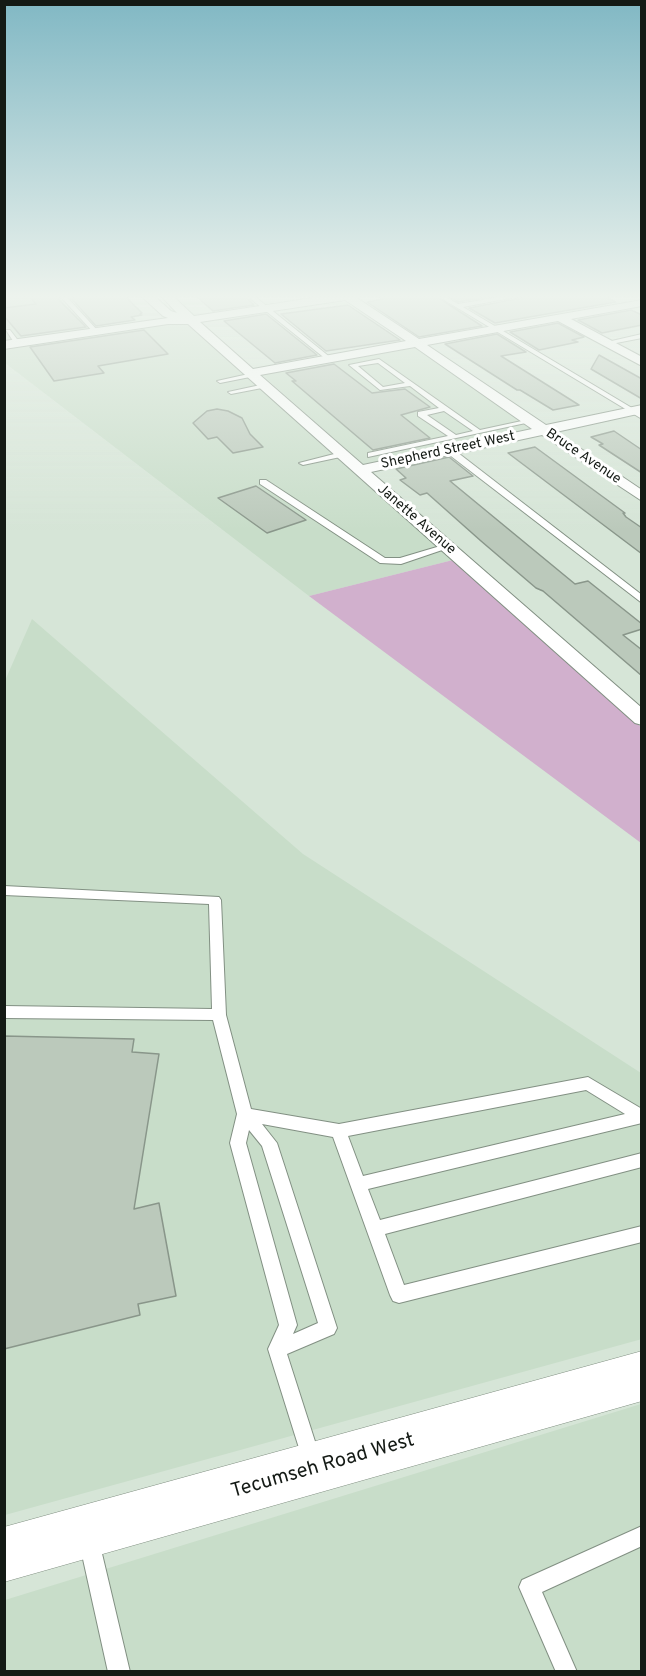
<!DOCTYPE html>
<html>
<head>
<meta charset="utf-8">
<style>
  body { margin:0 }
  #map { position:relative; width:646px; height:1676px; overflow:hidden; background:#d6e5d7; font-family:Overpass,sans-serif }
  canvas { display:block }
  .frame { position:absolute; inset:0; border:6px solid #141a15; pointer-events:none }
</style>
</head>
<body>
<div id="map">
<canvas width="646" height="1676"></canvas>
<div class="frame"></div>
</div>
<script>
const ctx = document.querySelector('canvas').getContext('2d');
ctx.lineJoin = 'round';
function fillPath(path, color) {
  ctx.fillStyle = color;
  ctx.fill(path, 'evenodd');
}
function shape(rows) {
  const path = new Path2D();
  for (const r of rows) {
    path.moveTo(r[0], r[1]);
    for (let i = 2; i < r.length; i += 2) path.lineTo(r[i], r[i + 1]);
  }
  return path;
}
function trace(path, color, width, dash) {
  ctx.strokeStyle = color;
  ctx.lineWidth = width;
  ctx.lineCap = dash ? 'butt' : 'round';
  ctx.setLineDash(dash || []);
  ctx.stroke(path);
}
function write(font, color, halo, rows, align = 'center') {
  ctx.font = font + ' Overpass,sans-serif';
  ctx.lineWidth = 6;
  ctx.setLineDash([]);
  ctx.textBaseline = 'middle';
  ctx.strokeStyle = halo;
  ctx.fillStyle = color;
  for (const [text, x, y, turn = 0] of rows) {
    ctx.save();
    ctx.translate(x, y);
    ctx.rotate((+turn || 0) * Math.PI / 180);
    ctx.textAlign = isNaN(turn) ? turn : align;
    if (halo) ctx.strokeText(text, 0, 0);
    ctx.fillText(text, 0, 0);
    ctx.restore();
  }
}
const built = shape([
  [4,295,57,295,89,330,180,317,457,559,309,596,5,363],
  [413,346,534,429,364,465,261,374],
  [32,619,303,854,641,1073,642,1339,5,1515,4,683],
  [641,1404,641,1671,5,1672,5,1600]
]);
const green = shape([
  [457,559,641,727,641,843,309,596]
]);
const building = shape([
  [28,295,54,295,86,327,21,336,4,316,4,308,36,304,28,295],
  [94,295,124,295,142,313,140,314,142,315,131,317,135,320,96,326,71,298,94,295],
  [195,295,244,295,254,305,213,311,195,295],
  [377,295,434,295,482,326,419,337,367,302,383,299,377,295],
  [447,295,498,295,458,302,447,295],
  [528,295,601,295,616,302,495,323,469,308,526,297,528,295],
  [348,305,400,340,326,351,281,314,348,305],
  [631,310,642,315,642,325,602,333,578,320,631,310],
  [266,314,317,355,275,363,224,321,266,314],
  [558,323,584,337,572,340,578,342,539,350,510,332,558,323],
  [144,330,168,354,98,366,104,373,54,381,30,347,144,330],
  [497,334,526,352,501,356,579,405,553,410,520,390,517,390,445,344,497,334],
  [599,355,642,379,642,399,591,369,599,355],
  [334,364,372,393,405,389,430,407,401,415,430,438,373,450,292,381,296,381,286,373,334,364],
  [217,409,228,411,242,418,250,434,263,447,233,453,217,437,208,439,193,423,207,411,217,409],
  [614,431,642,450,642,473,599,445,603,444,591,437,614,431],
  [535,447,625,513,623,513,626,517,642,528,642,554,508,453,535,447],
  [449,457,473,476,450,481,575,584,588,581,642,624,642,629,623,635,642,650,642,676,543,591,536,588,481,541,427,493,420,495,400,480,406,478,396,469,449,457],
  [256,486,306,520,267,533,218,498,256,486],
  [4,1036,134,1039,132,1052,159,1054,134,1209,159,1203,176,1296,138,1304,140,1315,4,1349,4,1036]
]);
const lane = shape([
  [59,295,65,295,98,331,98,333,94,333,59,295],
  [246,295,253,295,331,358,331,360,327,360,246,295],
  [436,295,443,295,458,304,512,295,526,295,463,307,642,414,642,419,436,295],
  [6,330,10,330,20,343,19,344,15,344,6,330],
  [642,334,642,338,606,345,603,343,642,334],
  [379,359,480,430,531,419,535,421,368,457,368,453,448,436,418,416,418,412,439,408,410,386,380,390,349,365,379,359],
  [378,363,405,383,383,387,358,366,378,363],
  [444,411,473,431,456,435,427,415,444,411],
  [253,373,256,375,255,376,220,383,217,381,253,373],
  [265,384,268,386,267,387,231,394,228,392,265,384],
  [447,449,453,449,642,595,642,603,447,453,447,449],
  [342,452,346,454,345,456,303,465,299,463,342,452],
  [260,480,266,480,385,558,400,558,447,544,451,547,401,564,380,563,260,484,260,480],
  [4,886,219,897,221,900,226,1015,251,1109,339,1124,588,1077,642,1109,642,1123,368,1189,380,1220,642,1153,642,1167,385,1234,404,1285,642,1226,642,1242,399,1303,393,1301,390,1295,333,1137,262,1124,277,1143,337,1328,334,1334,287,1354,320,1457,318,1464,311,1466,304,1464,268,1349,279,1325,230,1143,237,1114,213,1020,4,1018,4,1006,212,1009,209,904,4,895,4,886],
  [586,1090,625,1114,363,1176,348,1136,586,1090],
  [249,1130,262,1146,318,1323,293,1334,297,1325,246,1143,249,1130],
  [642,1526,642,1546,542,1592,577,1672,556,1672,519,1587,522,1580,642,1526],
  [89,1531,96,1534,99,1541,130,1672,108,1672,79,1541,82,1534,89,1531]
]);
const street = shape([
  [140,295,153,295,171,311,177,313,160,295,172,295,194,316,332,295,360,295,357,298,419,339,642,300,642,306,571,319,642,357,642,366,558,321,427,345,546,425,642,405,642,413,556,432,642,490,642,501,542,435,371,472,642,708,642,725,635,723,188,324,168,324,4,349,4,341,168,318,163,316,140,295],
  [345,300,406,341,253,369,200,322,345,300],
  [415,347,532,429,363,465,260,375,415,347]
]);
const secondary = shape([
  [642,1351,642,1401,4,1582,4,1527,642,1351]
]);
const farStreetnames = [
  ["Shepherd Street West",448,451,-12],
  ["Bruce Avenue",583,457,34],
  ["Janette Avenue",416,520,41]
];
const nearStreetnames = [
  ["Tecumseh Road West",323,1467,-16]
];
fillPath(built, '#c8ddc9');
fillPath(green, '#d1b0cd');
fillPath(building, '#bbc9bb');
trace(building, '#89968a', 1.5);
trace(lane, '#829083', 2);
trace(street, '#829083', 2);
trace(secondary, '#829083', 1);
fillPath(lane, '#fff');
fillPath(street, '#fff');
fillPath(secondary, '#fff');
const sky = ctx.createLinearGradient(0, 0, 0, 530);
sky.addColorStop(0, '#81b8c4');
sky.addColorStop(0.56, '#edf3ed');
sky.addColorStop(1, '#edf3ed00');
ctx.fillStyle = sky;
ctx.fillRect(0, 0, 646, 530);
write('14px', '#141a15', '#fff', farStreetnames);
write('20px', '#141a15', '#fff', nearStreetnames);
</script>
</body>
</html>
